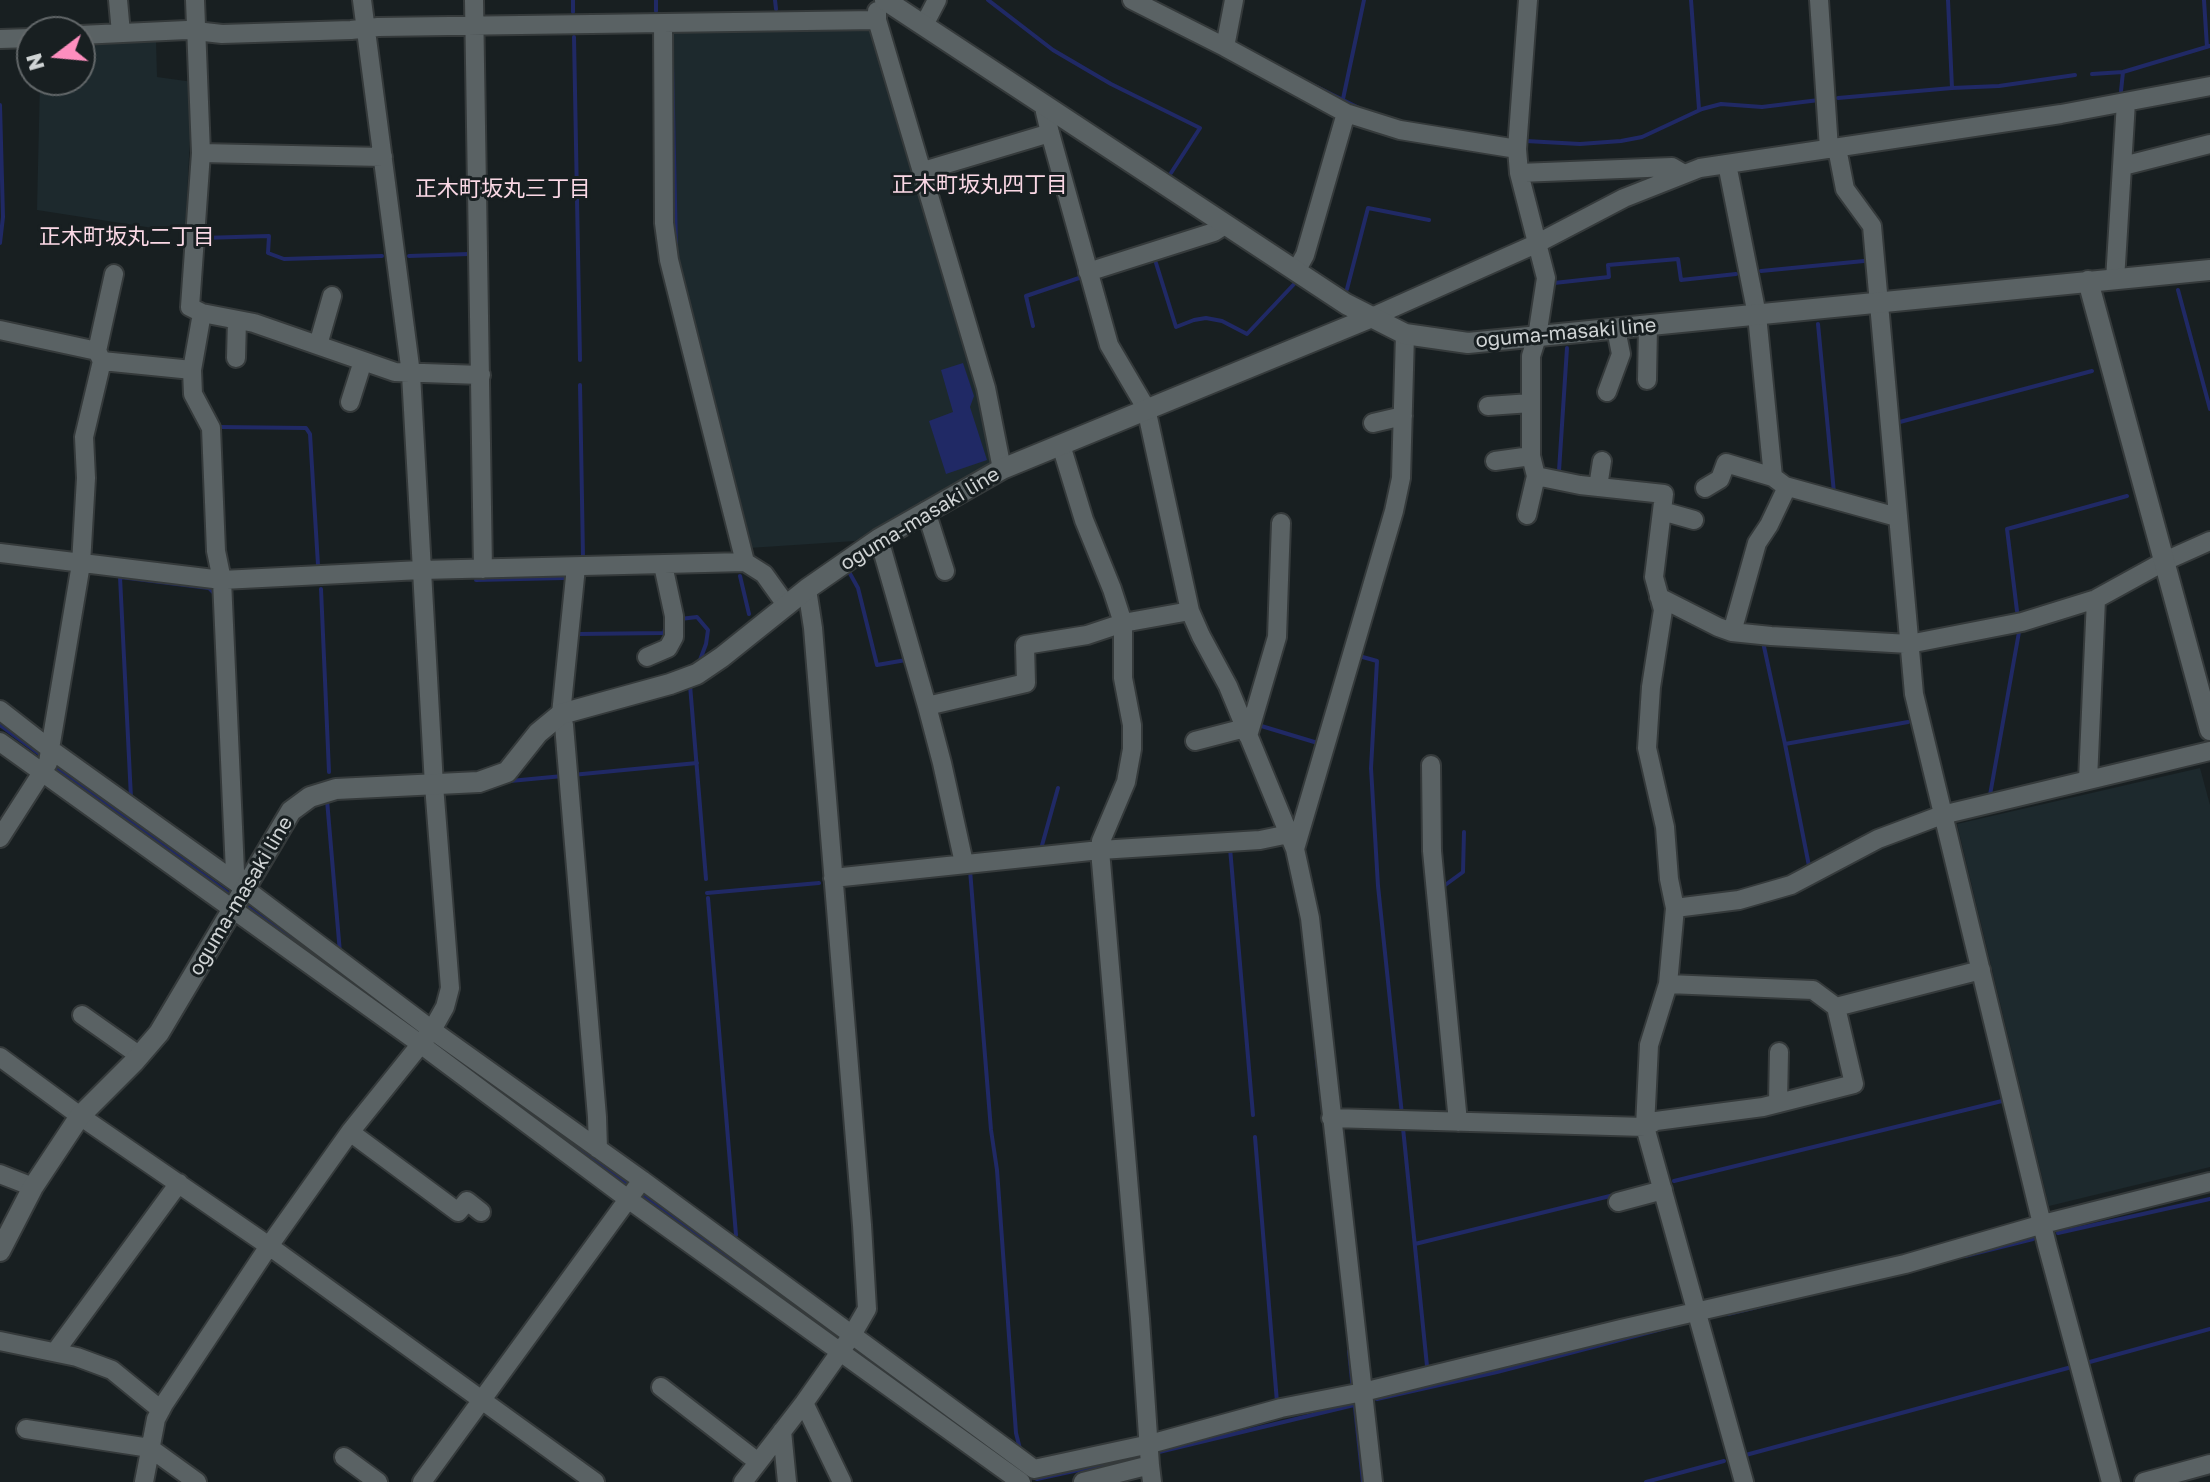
<!DOCTYPE html>
<html>
<head>
<meta charset="utf-8">
<style>
  body { margin:0 }
  #map { position:relative; width:2210px; height:1482px; overflow:hidden; background:#181f21; font-family:"Golos Text",sans-serif }
  canvas { display:block }
  .north { position:absolute; left:16px; top:16px; width:80px; height:80px; box-sizing:border-box; background:#181f21; border:2px solid #626769; border-radius:50%; rotate:254deg; font-size:22px; font-weight:700; line-height:32px; text-align:center; color:#d0d4d5 }
  .north::after { content:''; display:block; margin:auto; width:28px; height:36px; background:#fd8ebe; clip-path:polygon(50% 0,100% 100%,50% 72%,0 100%) }
</style>
</head>
<body>
<div id="map">
<canvas width="2210" height="1482"></canvas>
<div class="north">N</div>
</div>
<script>
const ctx = document.querySelector('canvas').getContext('2d');
ctx.lineJoin = 'round';
function fillPath(path, color) {
  ctx.fillStyle = color;
  ctx.fill(path, 'evenodd');
}
function shape(rows) {
  const path = new Path2D();
  for (const r of rows) {
    path.moveTo(r[0], r[1]);
    for (let i = 2; i < r.length; i += 2) path.lineTo(r[i], r[i + 1]);
  }
  return path;
}
function trace(path, color, width, dash) {
  ctx.strokeStyle = color;
  ctx.lineWidth = width;
  ctx.lineCap = dash ? 'butt' : 'round';
  ctx.setLineDash(dash || []);
  ctx.stroke(path);
}
function write(font, color, halo, rows, align = 'center') {
  ctx.font = font + ' "Golos Text","Noto Sans JP",sans-serif';
  ctx.lineWidth = 6;
  ctx.setLineDash([]);
  ctx.textBaseline = 'middle';
  ctx.strokeStyle = halo;
  ctx.fillStyle = color;
  for (const [text, x, y, turn = 0] of rows) {
    ctx.save();
    ctx.translate(x, y);
    ctx.rotate((+turn || 0) * Math.PI / 180);
    ctx.textAlign = isNaN(turn) ? turn : align;
    if (halo) ctx.strokeText(text, 0, 0);
    ctx.fillText(text, 0, 0);
    ctx.restore();
  }
}
const built = shape([
  [874,28,981,397,992,463,989,468,855,541,749,548,673,253,669,30],
  [156,40,157,77,193,82,185,233,37,210,40,80,80,80,80,41],
  [2200,768,2210,805,2210,1167,2049,1206,1957,824]
]);
const water = shape([
  [963,363,974,396,970,407,987,460,946,474,929,421,953,412,941,370]
]);
const stream = shape([
  [573,0,573,12],
  [656,0,656,11],
  [775,0,776,9],
  [988,0,1053,50,1111,84,1200,128,1171,173],
  [1691,0,1699,109],
  [1948,0,1952,88],
  [2204,0,2207,47],
  [574,37,580,360],
  [672,63,676,247],
  [2123,72,2210,46],
  [2092,74,2123,72,2121,91],
  [1301,79,1361,109],
  [1838,98,1952,88,1999,86,2075,75],
  [1343,99,1364,0],
  [0,105,3,217,0,243],
  [1526,141,1580,144,1621,141,1642,137,1702,109,1721,104,1762,107,1819,100],
  [202,238,269,236,268,253,284,259,382,256],
  [409,256,469,254],
  [1156,263,1176,327,1194,320,1206,318,1222,321,1247,334,1296,282],
  [1761,271,1864,261],
  [1554,283,1609,277,1608,265,1678,259,1681,280,1736,274],
  [1347,289,1368,208,1429,220],
  [2178,290,2210,409],
  [1818,324,1834,493],
  [1033,326,1026,296,1079,278],
  [580,385,583,557],
  [1896,423,2092,371],
  [219,427,306,428,310,434,318,565],
  [1559,471,1567,348],
  [848,570,858,588,877,665,906,660],
  [740,576,749,614],
  [476,580,564,578],
  [321,589,329,772],
  [2017,611,2007,529,2127,496],
  [680,619,697,617,708,630,706,644,700,660],
  [578,631,578,634,664,633,666,624],
  [1763,642,1785,744],
  [1359,656,1377,661,1371,768,1378,886,1402,1115],
  [690,685,706,879],
  [0,725,38,753],
  [1258,725,1321,744],
  [59,769,227,892],
  [572,775,697,763],
  [510,781,563,776],
  [1990,795,2019,632],
  [131,798,120,577,209,588,214,593],
  [327,800,340,953],
  [1229,848,1230,848,1253,1115],
  [1041,849,1058,788],
  [1809,866,1785,744,1908,722],
  [970,870,991,1130,997,1170,1016,1433,1020,1449],
  [1441,888,1463,872,1464,832],
  [707,893,819,883],
  [708,898,736,1235],
  [249,908,421,1033],
  [432,1041,625,1182],
  [1316,1052,1323,1111],
  [1403,1128,1427,1366],
  [1255,1137,1277,1402],
  [1674,1181,2002,1101],
  [645,1197,840,1339],
  [2058,1233,2210,1199],
  [1415,1244,1614,1195],
  [1965,1256,2033,1239],
  [1728,1314,1774,1303],
  [1349,1351,1353,1390],
  [859,1353,986,1446],
  [2086,1363,2210,1329],
  [1354,1398,1363,1482],
  [1377,1399,1497,1372,1685,1323],
  [1159,1452,1354,1405],
  [1742,1456,2068,1368],
  [1030,1475,1037,1479,1143,1456],
  [1646,1482,1724,1461]
]);
const street = shape([
  [118,0,121,33],
  [195,0,201,153,190,307,202,313,192,370,193,394,211,428,216,551,222,580,235,872,244,888],
  [474,0,483,569],
  [1132,0,1225,47,1346,113,1400,130,1517,149],
  [1528,0,1517,149,1519,173,1546,278,1537,337,1531,356,1531,456,1536,476,1580,485,1664,494,1654,577,1663,610,1651,687,1647,748,1665,827,1669,879,1675,908,1668,984,1649,1045,1645,1127,1744,1482],
  [1819,0,1829,149],
  [877,11,877,20,986,388,1002,469],
  [663,24,664,223,669,260,745,562],
  [924,25,937,0],
  [80,35,187,30,222,34,351,30,378,27,877,20],
  [0,39,32,38],
  [1225,47,1234,0],
  [1046,107,1045,112,1050,133,1109,345,1146,408,1190,611,1201,636,1228,686,1295,849,1310,918,1373,1482],
  [1837,148,1845,189,1872,226,1914,694,2047,1245,2111,1482],
  [201,153,383,157],
  [1727,164,1757,315,1773,477,1785,486,1897,517],
  [2123,166,2210,144],
  [923,171,1050,133],
  [1519,173,1672,167,1684,174],
  [1296,271,1305,255,1346,113],
  [1088,272,1214,232,1225,225],
  [2115,280,2126,102],
  [202,313,254,323,395,372,481,375],
  [1372,317,1538,243,1624,198,1700,168,2061,114,2210,86],
  [0,330,97,351],
  [318,345,332,296],
  [236,358,237,320],
  [102,361,192,370],
  [1647,380,1648,326],
  [1607,392,1621,354,1616,329],
  [350,402,363,361],
  [1488,406,1531,403],
  [1373,423,1403,416],
  [1061,445,1084,520,1112,589,1123,623,1123,678,1132,725,1132,749,1126,782,1101,841,1100,850,1140,1319,1150,1465],
  [1495,461,1531,456],
  [1598,487,1602,461],
  [1705,488,1720,479,1726,463,1773,477],
  [926,511,945,571],
  [1662,511,1694,520],
  [1527,515,1536,476],
  [879,539,927,706],
  [0,553,222,580,421,570,745,562,764,574,787,606],
  [576,567,561,714,564,725,597,1117,598,1149],
  [1659,597,1718,627,1732,632,1771,636,1909,644,2022,622,2096,599,2165,561,2210,541],
  [1732,632,1757,543,1769,525,1787,487],
  [647,657,668,648,674,637,674,616,663,565],
  [0,710,50,749,244,888,432,1030,642,1180],
  [1248,736,1277,637,1281,523],
  [1195,741,1245,728],
  [0,742,419,1043,628,1199,1021,1482],
  [1431,765,1432,851,1458,1122],
  [2088,780,2096,599],
  [0,838,48,763,50,749,81,564,86,478,84,437,102,361,97,351,114,274],
  [1295,849,1394,511,1401,478,1405,334],
  [964,863,942,763,927,706,1026,683,1025,645,1087,635,1123,623,1190,611],
  [833,878,1100,850,1260,840,1289,834],
  [1675,908,1739,900,1791,885,1878,839,1942,815,2210,751],
  [1668,984,1813,990,1836,1007,1981,970],
  [82,1015,140,1056],
  [0,1057,80,1116,269,1246,595,1482],
  [1778,1103,1779,1052],
  [1331,1118,1645,1127,1656,1121,1763,1107,1854,1084,1836,1007],
  [350,1132,458,1212,467,1201,481,1212],
  [0,1174,33,1187],
  [1618,1202,1663,1190],
  [0,1341,77,1357,112,1370,161,1410],
  [55,1352,179,1183],
  [661,1387,758,1462],
  [804,1403,842,1482],
  [26,1429,150,1448,197,1482],
  [782,1431,787,1482],
  [344,1457,378,1482],
  [144,1482,156,1419,164,1404,269,1246,350,1132,432,1030,445,1007,450,988,434,785,411,374,362,0],
  [422,1482,642,1180,1034,1469,1150,1444,1281,1408,1363,1392,1621,1329,1905,1264,2043,1224,2210,1182],
  [743,1482,804,1403,852,1335,867,1309,862,1225,813,628,807,589],
  [1083,1482,1150,1465,1152,1482],
  [2144,1482,2210,1464]
]);
const secondary = shape([
  [885,0,1346,304,1405,334,1468,343,2210,270],
  [2088,281,2210,730],
  [0,1251,33,1187,80,1116,134,1062,159,1033,291,811,310,797,336,789,479,782,507,772,538,733,561,714,670,684,697,674,722,657,807,589,879,539,1002,469,1372,317]
]);
const streetNames = [
  ["oguma-masaki line",1566,333,-5],
  ["oguma-masaki line",920,519,-31],
  ["oguma-masaki line",241,896,-59]
];
const neighbourhoodNames = [
  ["正木町坂丸四丁目",980,185],
  ["正木町坂丸三丁目",503,189],
  ["正木町坂丸二丁目",127,237]
];
fillPath(built, '#1d292d');
fillPath(water, '#202965');
trace(stream, '#202965', 4);
trace(street, '#353a3b', 22);
trace(secondary, '#353a3b', 24);
trace(street, '#5a6264', 18);
trace(secondary, '#5a6264', 20);
write('20px', '#d0d4d5', '#181f21', streetNames);
write('22px', '#fad8e5', '#181f21', neighbourhoodNames);
</script>
</body>
</html>
